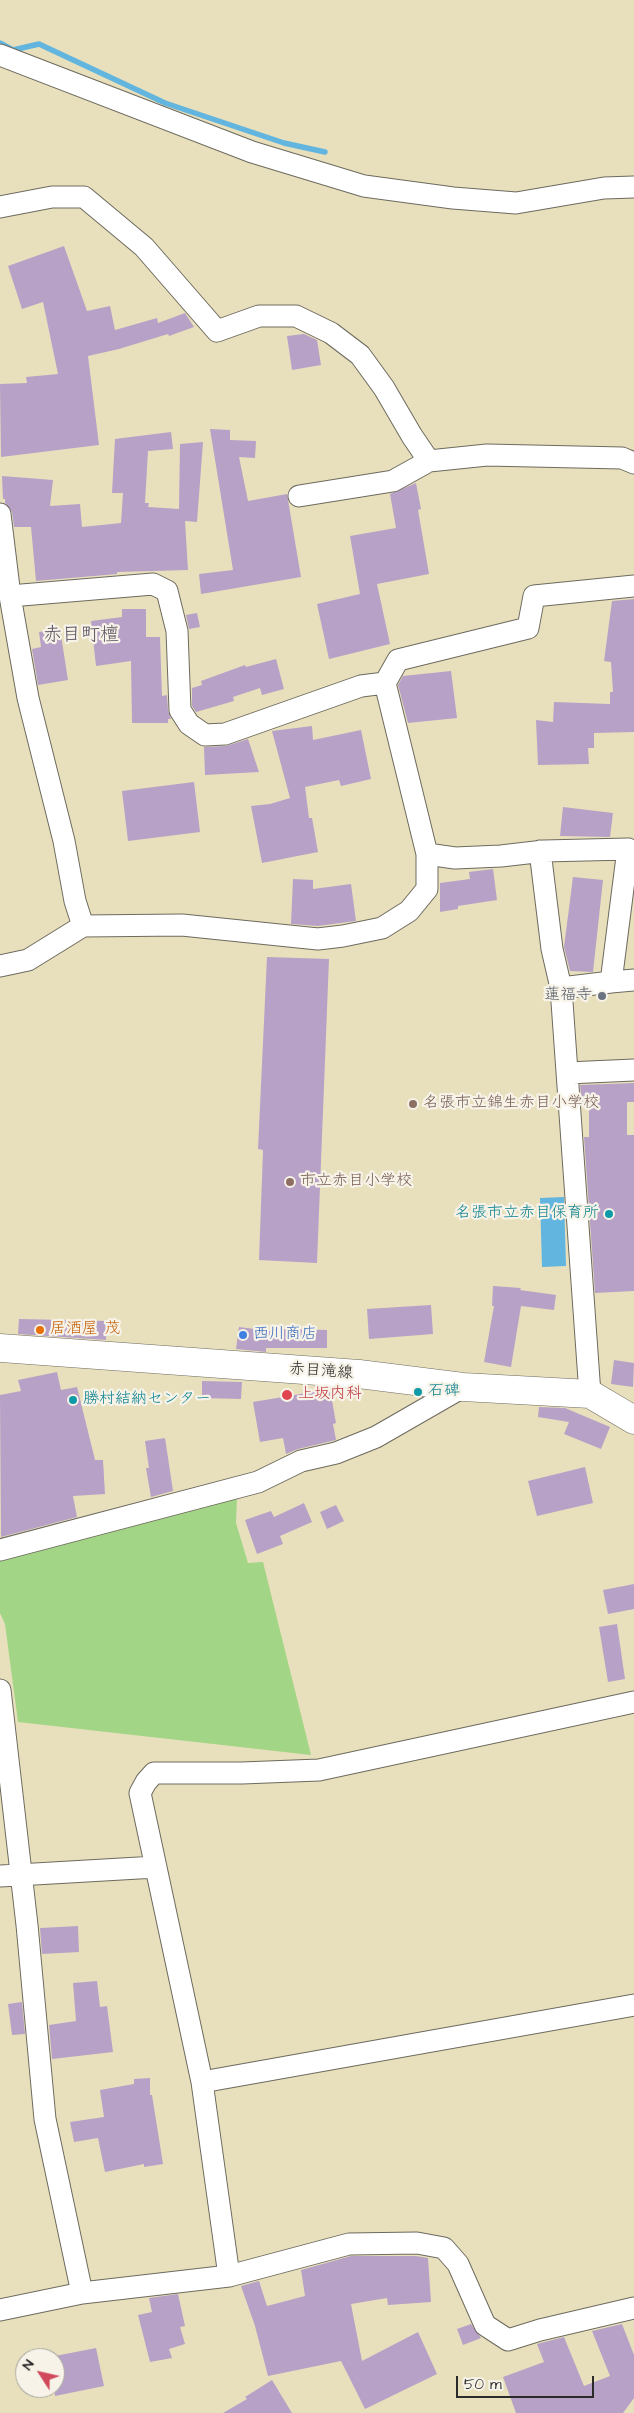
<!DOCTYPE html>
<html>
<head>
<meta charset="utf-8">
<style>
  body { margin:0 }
  #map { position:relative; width:634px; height:2413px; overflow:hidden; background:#e8e0bd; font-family:"Architects Daughter",sans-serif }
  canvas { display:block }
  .north { position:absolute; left:15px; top:2348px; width:50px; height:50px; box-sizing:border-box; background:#f7f3e8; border:1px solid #a5a39c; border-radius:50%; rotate:305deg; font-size:14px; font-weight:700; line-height:20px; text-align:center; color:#2b2b2b }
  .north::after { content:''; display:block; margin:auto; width:18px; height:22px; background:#d1495b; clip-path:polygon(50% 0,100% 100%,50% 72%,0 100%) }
  .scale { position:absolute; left:456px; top:2376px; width:138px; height:22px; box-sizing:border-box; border:2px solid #2b2b2b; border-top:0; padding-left:6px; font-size:15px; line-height:18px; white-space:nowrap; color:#2b2b2b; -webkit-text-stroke:4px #f7f3e8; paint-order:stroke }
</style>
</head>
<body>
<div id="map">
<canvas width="634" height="2413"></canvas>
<div class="north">N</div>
<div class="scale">50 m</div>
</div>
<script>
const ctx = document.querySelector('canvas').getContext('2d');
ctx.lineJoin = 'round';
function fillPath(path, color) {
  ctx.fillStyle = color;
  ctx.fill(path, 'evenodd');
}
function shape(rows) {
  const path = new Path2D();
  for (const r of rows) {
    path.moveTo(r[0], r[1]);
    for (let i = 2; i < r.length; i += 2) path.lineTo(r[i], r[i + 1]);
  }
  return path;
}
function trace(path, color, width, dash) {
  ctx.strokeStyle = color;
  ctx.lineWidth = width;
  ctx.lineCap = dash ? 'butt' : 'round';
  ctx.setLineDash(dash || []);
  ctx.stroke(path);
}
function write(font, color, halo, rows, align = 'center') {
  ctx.font = font + ' "Architects Daughter","Klee One",sans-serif';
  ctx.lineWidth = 4.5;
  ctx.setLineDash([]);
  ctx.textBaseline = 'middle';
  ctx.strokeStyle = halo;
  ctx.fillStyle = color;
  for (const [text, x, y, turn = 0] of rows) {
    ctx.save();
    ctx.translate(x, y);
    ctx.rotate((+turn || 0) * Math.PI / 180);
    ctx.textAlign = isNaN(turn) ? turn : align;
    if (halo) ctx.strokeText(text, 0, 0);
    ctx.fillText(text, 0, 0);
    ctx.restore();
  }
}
const green = shape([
  [237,1494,236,1523,248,1563,263,1562,311,1755,18,1722,5,1624,0,1613,0,1556]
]);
const water = shape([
  [564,1197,566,1266,542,1267,540,1198]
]);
const stream = shape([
  [0,43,13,50,39,44,165,103,284,143,325,152]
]);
const building = shape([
  [64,246,87,311,110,306,115,330,157,318,158,323,185,313,194,327,169,336,168,334,119,349,88,356,99,445,1,457,0,384,27,383,26,377,58,374,43,302,22,309,8,266],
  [304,334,317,340,321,365,292,370,287,336],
  [210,429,230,430,230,440,256,441,255,458,239,457,248,501,287,494,301,577,201,594,199,574,233,570],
  [171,432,173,449,148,451,145,503,149,503,148,507,179,509,180,444,203,442,197,522,185,521,188,570,117,572,117,574,36,581,31,527,14,527,12,512,5,503,5,499,3,499,2,476,53,480,50,506,80,504,82,527,121,523,123,493,112,493,115,439],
  [416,483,421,509,418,510,429,574,377,584,390,644,329,659,317,604,360,594,350,536,396,528,390,494],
  [634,599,634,732,594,733,594,748,588,748,589,764,538,765,536,720,553,722,554,702,610,704,610,692,613,692,611,662,604,661,612,601],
  [122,609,146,609,146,637,160,637,162,696,167,695,168,710,171,719,168,719,168,723,132,723,131,661,96,666,91,621,122,617],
  [197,613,200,627,189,629,186,615],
  [60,629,68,680,38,685,32,649,41,647,39,632],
  [276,659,284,689,262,695,260,688,233,697,234,701,196,712,192,706,192,688,202,685,201,681,245,665,246,667],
  [451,671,457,718,408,723,398,685,403,676],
  [312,726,313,740,361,730,371,779,341,786,339,780,305,787,309,818,312,818,318,852,262,863,251,806,270,804,290,798,272,731],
  [248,739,259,772,205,775,204,747,226,746],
  [194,782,200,832,128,841,122,791],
  [563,807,613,813,610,837,560,836],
  [493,869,497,900,458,906,458,909,440,912,440,883,470,879,469,872],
  [573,877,603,880,593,972,570,971,564,947],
  [293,879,313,880,313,889,351,884,356,921,318,926,291,924],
  [267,957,329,959,317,1263,259,1260,263,1150,258,1149],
  [634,1083,634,1102,627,1102,627,1135,634,1135,634,1291,595,1293,584,1137,589,1137,589,1102,582,1102,580,1085],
  [493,1286,521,1288,520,1290,556,1295,554,1310,521,1306,511,1367,484,1362,494,1306,492,1306],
  [431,1305,433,1334,369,1339,367,1309],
  [19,1319,107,1321,106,1340,18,1334],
  [239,1327,279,1332,279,1329,327,1330,327,1348,266,1348,266,1352,236,1349],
  [614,1360,634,1363,633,1387,611,1384],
  [57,1372,61,1390,77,1387,95,1460,103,1460,105,1494,73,1496,77,1517,1,1537,0,1395,21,1391,18,1380],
  [202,1381,242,1382,241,1399,202,1398],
  [330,1389,336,1423,333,1424,336,1440,298,1449,286,1454,283,1438,260,1442,253,1402],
  [539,1407,565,1408,610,1427,601,1449,564,1434,569,1422,538,1417],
  [165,1438,173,1491,151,1497,146,1468,149,1468,145,1441],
  [585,1467,593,1503,537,1516,528,1481],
  [304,1503,312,1522,280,1536,283,1544,257,1554,245,1520,271,1511,274,1517],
  [336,1505,344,1521,327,1529,320,1512],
  [634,1584,634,1609,608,1614,603,1590],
  [617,1624,625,1679,608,1682,599,1627],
  [78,1926,79,1952,42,1954,40,1928],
  [97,1981,100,2007,107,2006,113,2052,52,2059,49,2025,76,2021,73,1983],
  [22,2002,25,2034,12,2035,8,2004],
  [150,2078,150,2095,152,2095,163,2164,144,2167,144,2164,105,2172,98,2138,74,2142,70,2122,104,2117,100,2090,134,2084,134,2079],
  [351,2256,416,2256,428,2258,431,2302,388,2305,387,2298,351,2304,362,2361,418,2332,437,2374,365,2409,341,2361,268,2376,255,2326,241,2286,259,2281,267,2306,305,2296,301,2270],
  [178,2294,185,2326,180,2327,185,2344,169,2349,172,2358,150,2362,138,2315,152,2312,149,2298],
  [471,2324,481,2338,463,2345,457,2329],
  [622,2324,634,2355,634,2398,623,2413,516,2413,503,2377,544,2362,537,2344,564,2337,584,2386,610,2376,592,2331],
  [96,2348,104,2386,55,2396,55,2356],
  [272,2380,292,2413,223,2413,247,2399,245,2397]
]);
const street = shape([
  [0,55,252,152,364,186,453,198,516,203,604,188,634,187],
  [0,207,52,197,84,197,144,247,217,331,259,316,296,316,331,333,360,355,384,388,412,436,429,461,487,455,622,458,634,463],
  [299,496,393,481,429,461],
  [0,514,10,596,28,698,64,841,75,901,83,926,28,960,0,966],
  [10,596,153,584,167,591,177,631,180,710,189,724,205,735,225,734,361,686,385,683],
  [540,851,552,949,561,988],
  [83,926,182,925,318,939,343,936,382,928,409,911,427,889,427,854],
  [611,982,634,980],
  [567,1073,634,1070],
  [590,1394,561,988,611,982,628,849,544,851,501,856,455,858,427,854,385,683,398,660,528,628,534,596,634,586],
  [0,1550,258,1482,301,1461,336,1453,376,1437,463,1387],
  [0,1690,27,1925,45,2119,82,2293],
  [0,1876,156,1867],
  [202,2082,634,2005],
  [229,2276,202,2082,140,1793,146,1782,154,1773,242,1773,319,1770,634,1702],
  [0,2310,82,2293,229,2276,349,2244,417,2243,444,2248,458,2264,485,2325,508,2340,540,2330,634,2308]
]);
const secondary = shape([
  [0,1348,359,1374,463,1387,590,1394,634,1420]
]);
const markers = [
  [602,996,5,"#6b7280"],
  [413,1104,5,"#8d6e63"],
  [290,1182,5,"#8d6e63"],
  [609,1214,5,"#0f9aa8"],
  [40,1330,5,"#e8710a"],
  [243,1335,5,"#3f7fe0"],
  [418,1392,5,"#0f9aa8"],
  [287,1395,6,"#e0444e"],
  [73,1400,5,"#0f9aa8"]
];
const worshipNames = [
  ["蓮福寺",592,996]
];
const educationNames = [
  ["名張市立錦生赤目小学校",423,1104],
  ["市立赤目小学校",300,1182]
];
const cultureNames = [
  ["名張市立赤目保育所",599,1214,"right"],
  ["石碑",428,1392],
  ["勝村結納センター",83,1400]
];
const foodNames = [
  ["居酒屋 茂",50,1330]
];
const shopNames = [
  ["西川商店",253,1335]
];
const streetNames = [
  ["赤目滝線",321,1372,4]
];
const healthNames = [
  ["上坂内科",298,1395]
];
const quarterNames = [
  ["赤目町檀",81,636]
];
fillPath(green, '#a2d585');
fillPath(water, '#62b5de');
trace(stream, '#62b5de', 5.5);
fillPath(building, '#b7a1c7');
trace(street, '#6d6a5e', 23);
trace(secondary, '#6d6a5e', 29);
trace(street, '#fff', 21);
trace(secondary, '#fff', 28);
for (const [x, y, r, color] of markers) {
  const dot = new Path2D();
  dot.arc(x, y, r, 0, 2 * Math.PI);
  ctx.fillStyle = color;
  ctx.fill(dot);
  trace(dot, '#f7f3e8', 2);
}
write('16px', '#5b616d', '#f7f3e8', worshipNames, 'right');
write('16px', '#785e54', '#f7f3e8', educationNames, 'left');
write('16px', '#0d838f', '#f7f3e8', cultureNames, 'left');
write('16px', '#c56008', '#f7f3e8', foodNames, 'left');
write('16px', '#366cbe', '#f7f3e8', shopNames, 'left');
write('16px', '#2b2b2b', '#f7f3e8', streetNames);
write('16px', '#be3a42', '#f7f3e8', healthNames, 'left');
write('19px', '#5c5462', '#f7f3e8', quarterNames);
</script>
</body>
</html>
